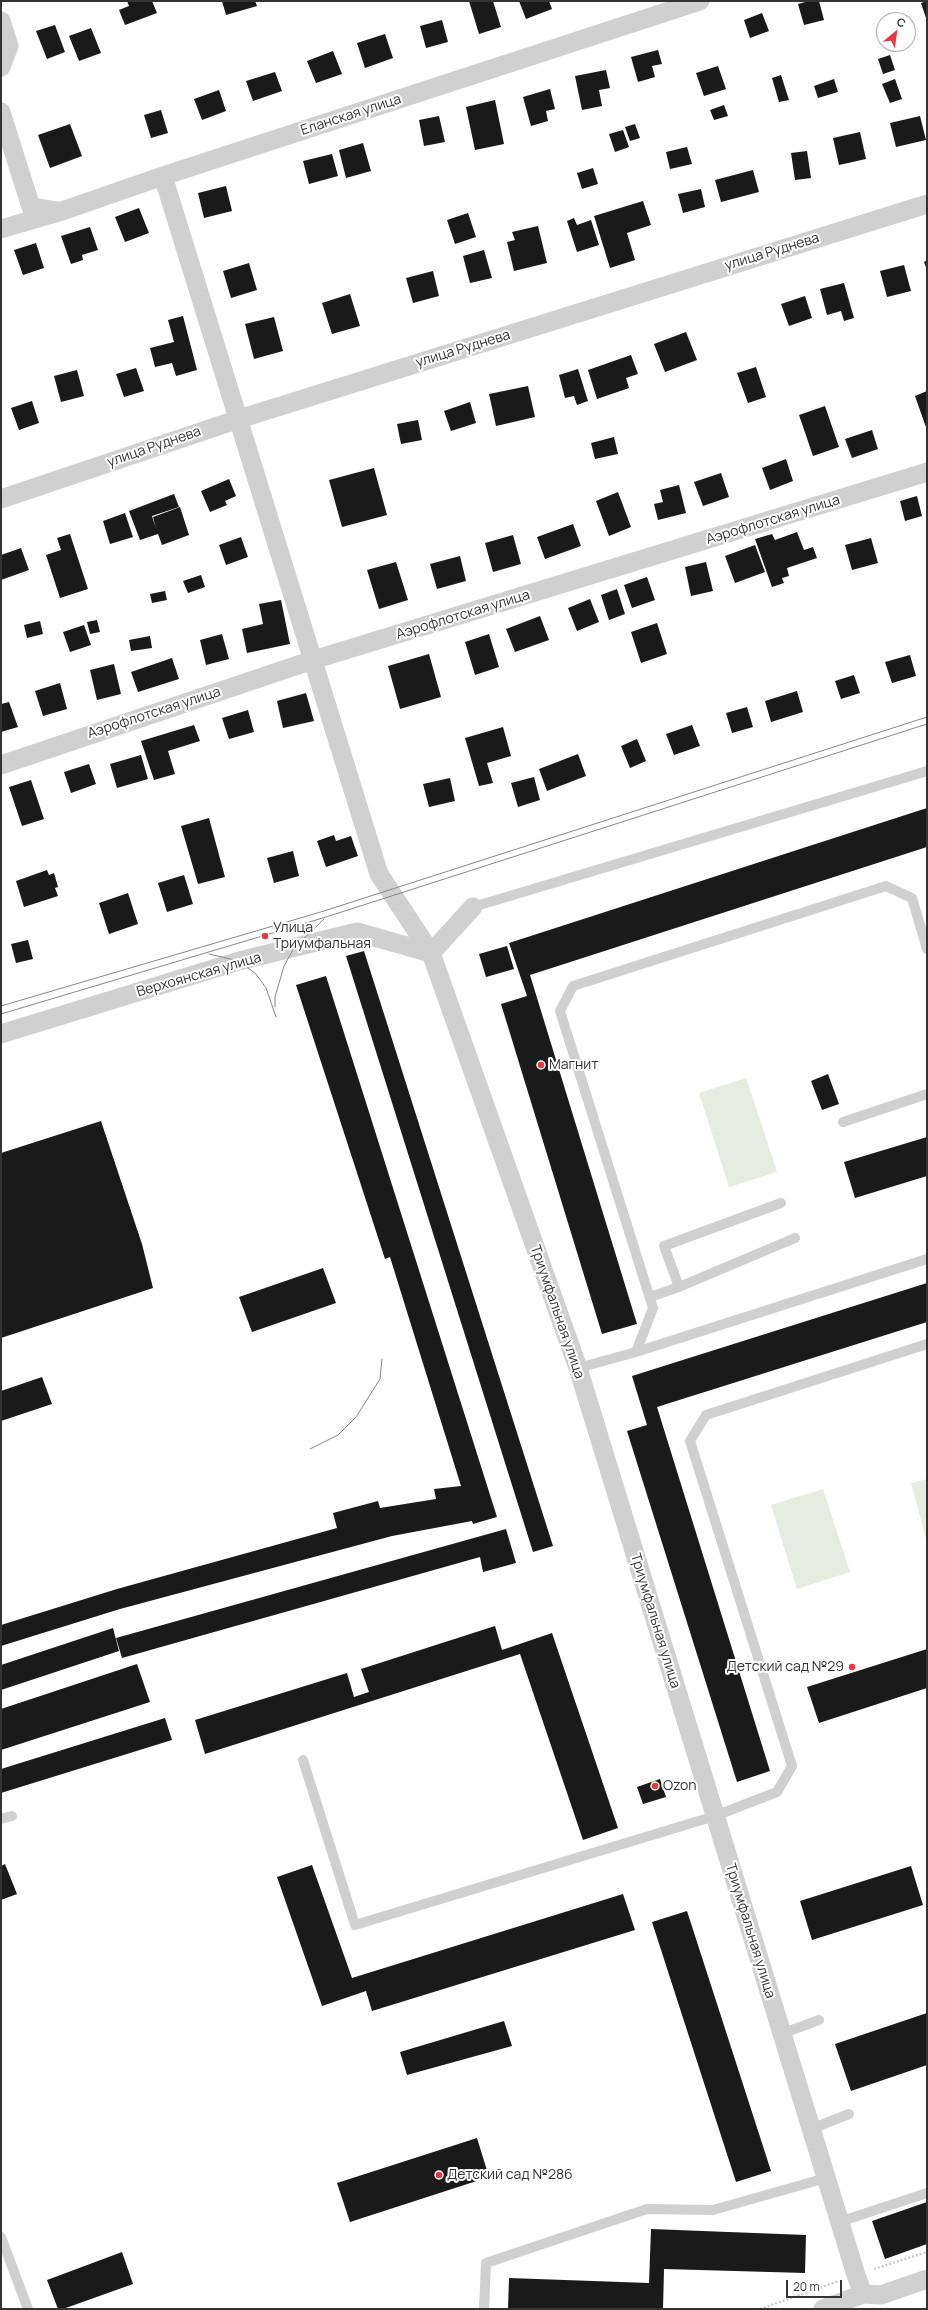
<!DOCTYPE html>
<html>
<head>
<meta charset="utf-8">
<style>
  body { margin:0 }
  #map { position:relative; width:928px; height:2310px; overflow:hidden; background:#fff; font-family:Manrope,sans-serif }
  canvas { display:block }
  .frame { position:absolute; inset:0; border:2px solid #333; pointer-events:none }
  .north { position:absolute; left:876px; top:12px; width:40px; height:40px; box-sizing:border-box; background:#fff; border:1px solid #adadad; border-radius:50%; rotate:29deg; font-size:11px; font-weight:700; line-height:16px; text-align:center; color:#333 }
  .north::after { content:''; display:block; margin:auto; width:14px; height:18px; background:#e63946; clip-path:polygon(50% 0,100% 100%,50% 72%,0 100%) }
  .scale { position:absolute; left:786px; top:2280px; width:56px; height:18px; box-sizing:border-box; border:2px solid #333; border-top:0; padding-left:5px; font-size:12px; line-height:14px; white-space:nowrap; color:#333; -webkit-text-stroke:3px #fff; paint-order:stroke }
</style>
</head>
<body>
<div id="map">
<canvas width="928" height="2310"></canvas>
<div class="frame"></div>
<div class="north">С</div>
<div class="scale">20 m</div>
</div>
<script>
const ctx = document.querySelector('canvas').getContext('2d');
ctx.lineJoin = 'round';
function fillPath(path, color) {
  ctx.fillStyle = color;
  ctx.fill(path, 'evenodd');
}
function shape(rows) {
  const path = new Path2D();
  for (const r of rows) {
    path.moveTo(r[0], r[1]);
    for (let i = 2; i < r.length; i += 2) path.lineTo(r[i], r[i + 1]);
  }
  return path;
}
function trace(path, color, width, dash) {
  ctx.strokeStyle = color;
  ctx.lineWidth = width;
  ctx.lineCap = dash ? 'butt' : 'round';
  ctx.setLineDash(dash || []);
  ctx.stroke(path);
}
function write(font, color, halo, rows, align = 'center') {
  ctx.font = font + ' Manrope,sans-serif';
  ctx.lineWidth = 4;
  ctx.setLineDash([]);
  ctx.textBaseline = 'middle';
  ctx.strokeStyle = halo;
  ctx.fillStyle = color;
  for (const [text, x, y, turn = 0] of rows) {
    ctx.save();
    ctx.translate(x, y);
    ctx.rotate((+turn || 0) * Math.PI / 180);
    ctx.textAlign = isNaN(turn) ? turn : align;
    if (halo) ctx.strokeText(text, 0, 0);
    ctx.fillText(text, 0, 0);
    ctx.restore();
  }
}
const green = shape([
  [746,1078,777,1172,729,1187,699,1093],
  [927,1479,927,1539,926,1539,911,1483],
  [823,1489,850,1572,797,1589,771,1505]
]);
const building = shape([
  [127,1,152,1,157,13,125,25,119,10,129,6],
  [222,1,255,1,257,6,226,15],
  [469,1,493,1,501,27,479,34],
  [519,1,549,1,552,9,526,19],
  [809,1,819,1,824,20,804,25,798,4],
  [927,1,927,21,921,3],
  [762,13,769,31,750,38,744,20],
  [442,20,448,42,426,48,420,26],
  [55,25,65,52,47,59,36,31],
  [91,28,101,53,79,61,69,36],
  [385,34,393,58,365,68,357,43],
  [658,50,662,64,652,66,655,77,638,82,631,57],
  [333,51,342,74,316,83,307,61],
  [890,55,895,70,883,74,878,59],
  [718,66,726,89,704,96,696,73],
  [606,70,610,88,599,90,602,106,582,110,575,76],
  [275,72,282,91,253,101,246,81],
  [781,75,789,100,779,102,772,78],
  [834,79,838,92,818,98,814,86],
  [895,79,902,99,890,103,882,84],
  [550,89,555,109,546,111,548,121,531,126,523,97],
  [219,90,226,111,202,120,194,99],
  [495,100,504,144,475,150,466,107],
  [724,105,728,116,714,120,710,110],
  [161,110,168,133,151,138,144,115],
  [439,116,445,142,424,146,419,120],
  [920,116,926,140,896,147,890,123],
  [70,124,82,156,50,168,38,135],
  [635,124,640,138,630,141,625,127],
  [623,130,629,147,615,152,609,134],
  [860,132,866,159,839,165,833,138],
  [363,143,371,171,346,178,339,150],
  [687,147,692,164,670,169,666,152],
  [807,151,811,178,795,180,791,153],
  [332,154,338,176,309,184,303,161],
  [593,168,598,184,582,189,577,173],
  [753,170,759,192,721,202,715,180],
  [226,186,232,211,204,218,198,193],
  [701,189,705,207,683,213,678,194],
  [643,201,651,225,627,233,635,260,610,268,594,216],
  [139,208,149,233,125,242,115,217],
  [468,213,476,237,455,244,447,220],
  [574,218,577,225,591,220,599,245,577,252,567,221],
  [538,226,547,263,514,271,507,242,515,240,512,232],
  [90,227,98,250,82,255,83,260,71,264,61,236],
  [36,243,44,268,23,275,14,250],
  [484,250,492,278,470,283,463,256],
  [927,260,927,270,924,262],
  [249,263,257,290,231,298,223,271],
  [904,265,911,291,887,297,880,271],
  [433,271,439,296,413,303,406,278],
  [844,283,854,318,844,321,841,311,827,315,820,289],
  [350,294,360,326,332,334,322,303],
  [805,296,812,318,789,326,781,304],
  [183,316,197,370,176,376,172,363,155,367,150,348,174,342,168,320],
  [274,317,283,351,254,359,245,324],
  [686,332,697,360,665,372,654,344],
  [631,355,638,374,626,378,629,388,597,399,588,370],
  [756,367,766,397,748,403,737,373],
  [136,368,144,391,124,397,116,374],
  [578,369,588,401,577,405,574,396,565,398,559,375],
  [77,370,84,396,61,402,54,376],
  [528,386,535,417,496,426,489,394],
  [927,391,927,430,915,396],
  [32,401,39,423,19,430,11,408],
  [470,402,476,423,451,431,444,411],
  [825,406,839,447,813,456,799,415],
  [418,420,422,440,401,444,397,424],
  [872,430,878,449,852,458,845,439],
  [614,437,618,454,595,459,591,443],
  [786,459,793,481,770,490,762,468],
  [374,468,387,515,342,527,329,480],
  [721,473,729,497,703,506,694,482],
  [229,479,236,496,225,501,227,505,210,512,201,491],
  [679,485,686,513,658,520,654,504,663,502,660,490],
  [618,492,631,527,609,536,596,501],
  [174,494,179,507,152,516,156,529,153,517,180,507,189,535,162,545,158,534,140,540,129,511],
  [917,496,922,516,905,521,900,501],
  [125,513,133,537,110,544,103,521],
  [573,524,581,546,545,559,537,537],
  [797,532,804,550,813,547,817,558,787,568,789,576,782,578,784,583,772,587,755,539,772,534,775,540],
  [70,534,88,589,60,598,46,555,61,550,57,538],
  [513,535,521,564,493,572,485,543],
  [241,537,248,557,226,565,219,545],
  [871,538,878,563,852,570,845,545],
  [755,545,765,572,735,583,725,556],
  [21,548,29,570,1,580,1,555],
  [460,556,466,581,437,589,430,564],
  [396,562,408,600,379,609,367,570],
  [706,562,713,591,691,596,685,567],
  [201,575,205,587,188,593,183,581],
  [647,577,655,600,632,608,624,585],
  [617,589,625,614,609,620,601,595],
  [165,591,167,600,152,603,150,594],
  [590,599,599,622,577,631,568,608],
  [281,600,290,644,247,653,242,629,263,624,259,604],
  [540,616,549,640,515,652,506,629],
  [97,620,100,632,90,634,87,622],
  [40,621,43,634,27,638,24,625],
  [657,623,667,654,641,663,631,632],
  [84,625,91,645,70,652,63,632],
  [222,634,229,659,206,665,200,640],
  [489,634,499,667,475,675,465,642],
  [150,636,152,648,131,651,129,640],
  [429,654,441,697,400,709,388,666],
  [910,655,916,676,892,683,885,662],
  [172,658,179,679,138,692,131,672],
  [114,664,121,694,97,700,90,670],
  [854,675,860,693,841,699,835,681],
  [60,683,67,709,43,716,35,691],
  [797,691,803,712,771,722,765,701],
  [306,693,314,721,283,728,277,701],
  [9,702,18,727,1,732,1,704],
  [747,707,753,727,732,733,726,713],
  [248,710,254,732,229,739,222,718],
  [194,725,200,741,168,751,175,774,154,780,141,741],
  [692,725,700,746,674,755,666,734],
  [503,727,511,756,487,763,493,783,479,786,465,738],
  [637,739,646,761,630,768,621,746],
  [578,754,586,776,547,791,539,769],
  [141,755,148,779,117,788,110,764],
  [89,764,96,784,71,793,64,772],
  [534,777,540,800,518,807,511,783],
  [450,778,455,801,429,807,423,784],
  [31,780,44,819,22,826,9,787],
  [927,808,927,847,530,975,637,1324,602,1334,501,1004,527,996,509,943],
  [209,818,225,877,198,884,181,826],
  [334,835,336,841,351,836,358,856,326,867,317,841],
  [293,851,299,876,274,883,267,858],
  [47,870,49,875,54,873,58,887,55,888,58,896,24,907,16,881],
  [184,875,193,904,167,912,158,883],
  [128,893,138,924,109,934,99,903],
  [28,940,33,959,16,963,11,944],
  [507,946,514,969,486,977,479,954],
  [364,951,553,1546,533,1552,346,956],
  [326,976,497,1517,473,1524,472,1521,392,1536,120,1609,1,1646,1,1625,117,1589,337,1528,333,1513,378,1501,380,1508,436,1499,434,1489,461,1486,390,1257,385,1259,296,985],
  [828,1074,839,1104,822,1110,811,1081],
  [101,1121,142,1244,153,1288,1,1338,1,1153],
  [927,1137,927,1176,855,1198,844,1162],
  [323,1268,336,1303,252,1332,239,1297],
  [927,1283,927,1322,657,1407,770,1771,737,1782,627,1431,647,1425,632,1376],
  [42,1377,52,1404,1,1421,1,1391],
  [506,1529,516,1563,483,1572,480,1557,122,1658,116,1638],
  [495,1626,502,1650,552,1633,618,1828,583,1840,520,1654,205,1754,195,1720,347,1673,354,1697,369,1692,361,1669],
  [113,1628,119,1651,1,1690,1,1665],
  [927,1649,927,1688,819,1723,807,1687],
  [137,1664,150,1702,1,1750,1,1709],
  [165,1718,172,1740,1,1793,1,1769],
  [660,1779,666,1797,643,1804,637,1787],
  [5,1864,17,1894,1,1900,1,1866],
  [312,1865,352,1978,623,1894,635,1930,372,2011,366,1991,322,2006,277,1877],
  [911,1866,923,1905,812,1940,800,1901],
  [687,1911,771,2171,736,2182,652,1922],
  [927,2013,927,2065,851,2091,835,2044],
  [504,2021,512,2046,407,2075,400,2052],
  [477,2138,489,2177,350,2222,337,2183],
  [927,2202,927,2244,885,2259,872,2221],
  [651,2229,806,2235,805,2273,664,2269,663,2309,508,2309,509,2278,649,2283],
  [122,2252,133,2284,63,2309,58,2309,47,2280]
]);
const path = shape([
  [874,2269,927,2252],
  [760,2309,839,2281]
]);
const service = shape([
  [473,907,927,771],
  [843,1122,927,1094],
  [679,1287,795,1238],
  [650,1297,679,1287,664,1246,781,1203],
  [636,1352,653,1308,560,1011,573,986,886,886,912,898,927,949],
  [578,1368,636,1352,927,1259],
  [303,1760,355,1925,715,1816,777,1792,792,1766,690,1441,706,1415,927,1344],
  [1,1819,12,1816],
  [781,2034,819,2020],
  [811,2129,849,2114],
  [839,2222,927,2193],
  [1,2237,28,2309],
  [484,2309,486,2263,647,2209,713,2210,826,2178]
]);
const minor = shape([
  [1,21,9,46,1,67],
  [1,112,31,207,56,211],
  [163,176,379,874,431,953,578,1368,856,2275,863,2294],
  [1,229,59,212,163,176,700,1],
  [1,499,239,419,927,204],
  [1,765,313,660,927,472],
  [1,1034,239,961,357,932,431,953,473,907],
  [823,2309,863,2294,881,2295,927,2279]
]);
const tram = shape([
  [209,954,239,961,256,974,266,988,276,1017],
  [1,1006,324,911,927,717],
  [275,1007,275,997,284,966,294,948,324,919],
  [1,1014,326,917,927,724],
  [310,1449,338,1435,356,1417,380,1379,382,1359]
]);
const markers = [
  [265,936,4,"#e63946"],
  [541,1065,4,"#e63946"],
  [852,1667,4,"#e63946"],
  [655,1786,4,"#e63946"],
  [439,2175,4,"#e63946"]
];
const streetNames = [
  ["Еланская улица",351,115,-18],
  ["улица Руднева",772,252,-17],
  ["улица Руднева",463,349,-17],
  ["улица Руднева",154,447,-19],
  ["Аэрофлотская улица",773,520,-17],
  ["Аэрофлотская улица",463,615,-17],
  ["Аэрофлотская улица",154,713,-18],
  ["Верхоянская улица",199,975,-16],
  ["Триумфальная улица",557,1312,71],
  ["Триумфальная улица",655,1621,73],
  ["Триумфальная улица",750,1931,73]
];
const poiNames = [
  ["Улица",273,928],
  ["Триумфальная",273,944],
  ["Магнит",549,1065],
  ["Детский сад №29",844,1667,"right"],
  ["Ozon",663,1786],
  ["Детский сад №286",447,2175]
];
fillPath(green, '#e6ecdf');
fillPath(building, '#1a1a1a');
trace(path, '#cdcdcd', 2.5, [2, 2]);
trace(service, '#d0d0d0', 10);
trace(minor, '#d0d0d0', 19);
trace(tram, '#888', 1);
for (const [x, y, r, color] of markers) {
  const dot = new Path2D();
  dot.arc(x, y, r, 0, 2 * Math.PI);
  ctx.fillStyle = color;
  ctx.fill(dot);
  trace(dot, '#fff', 1.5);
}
write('14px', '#333', '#fff', streetNames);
write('14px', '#333', '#fff', poiNames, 'left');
</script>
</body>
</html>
